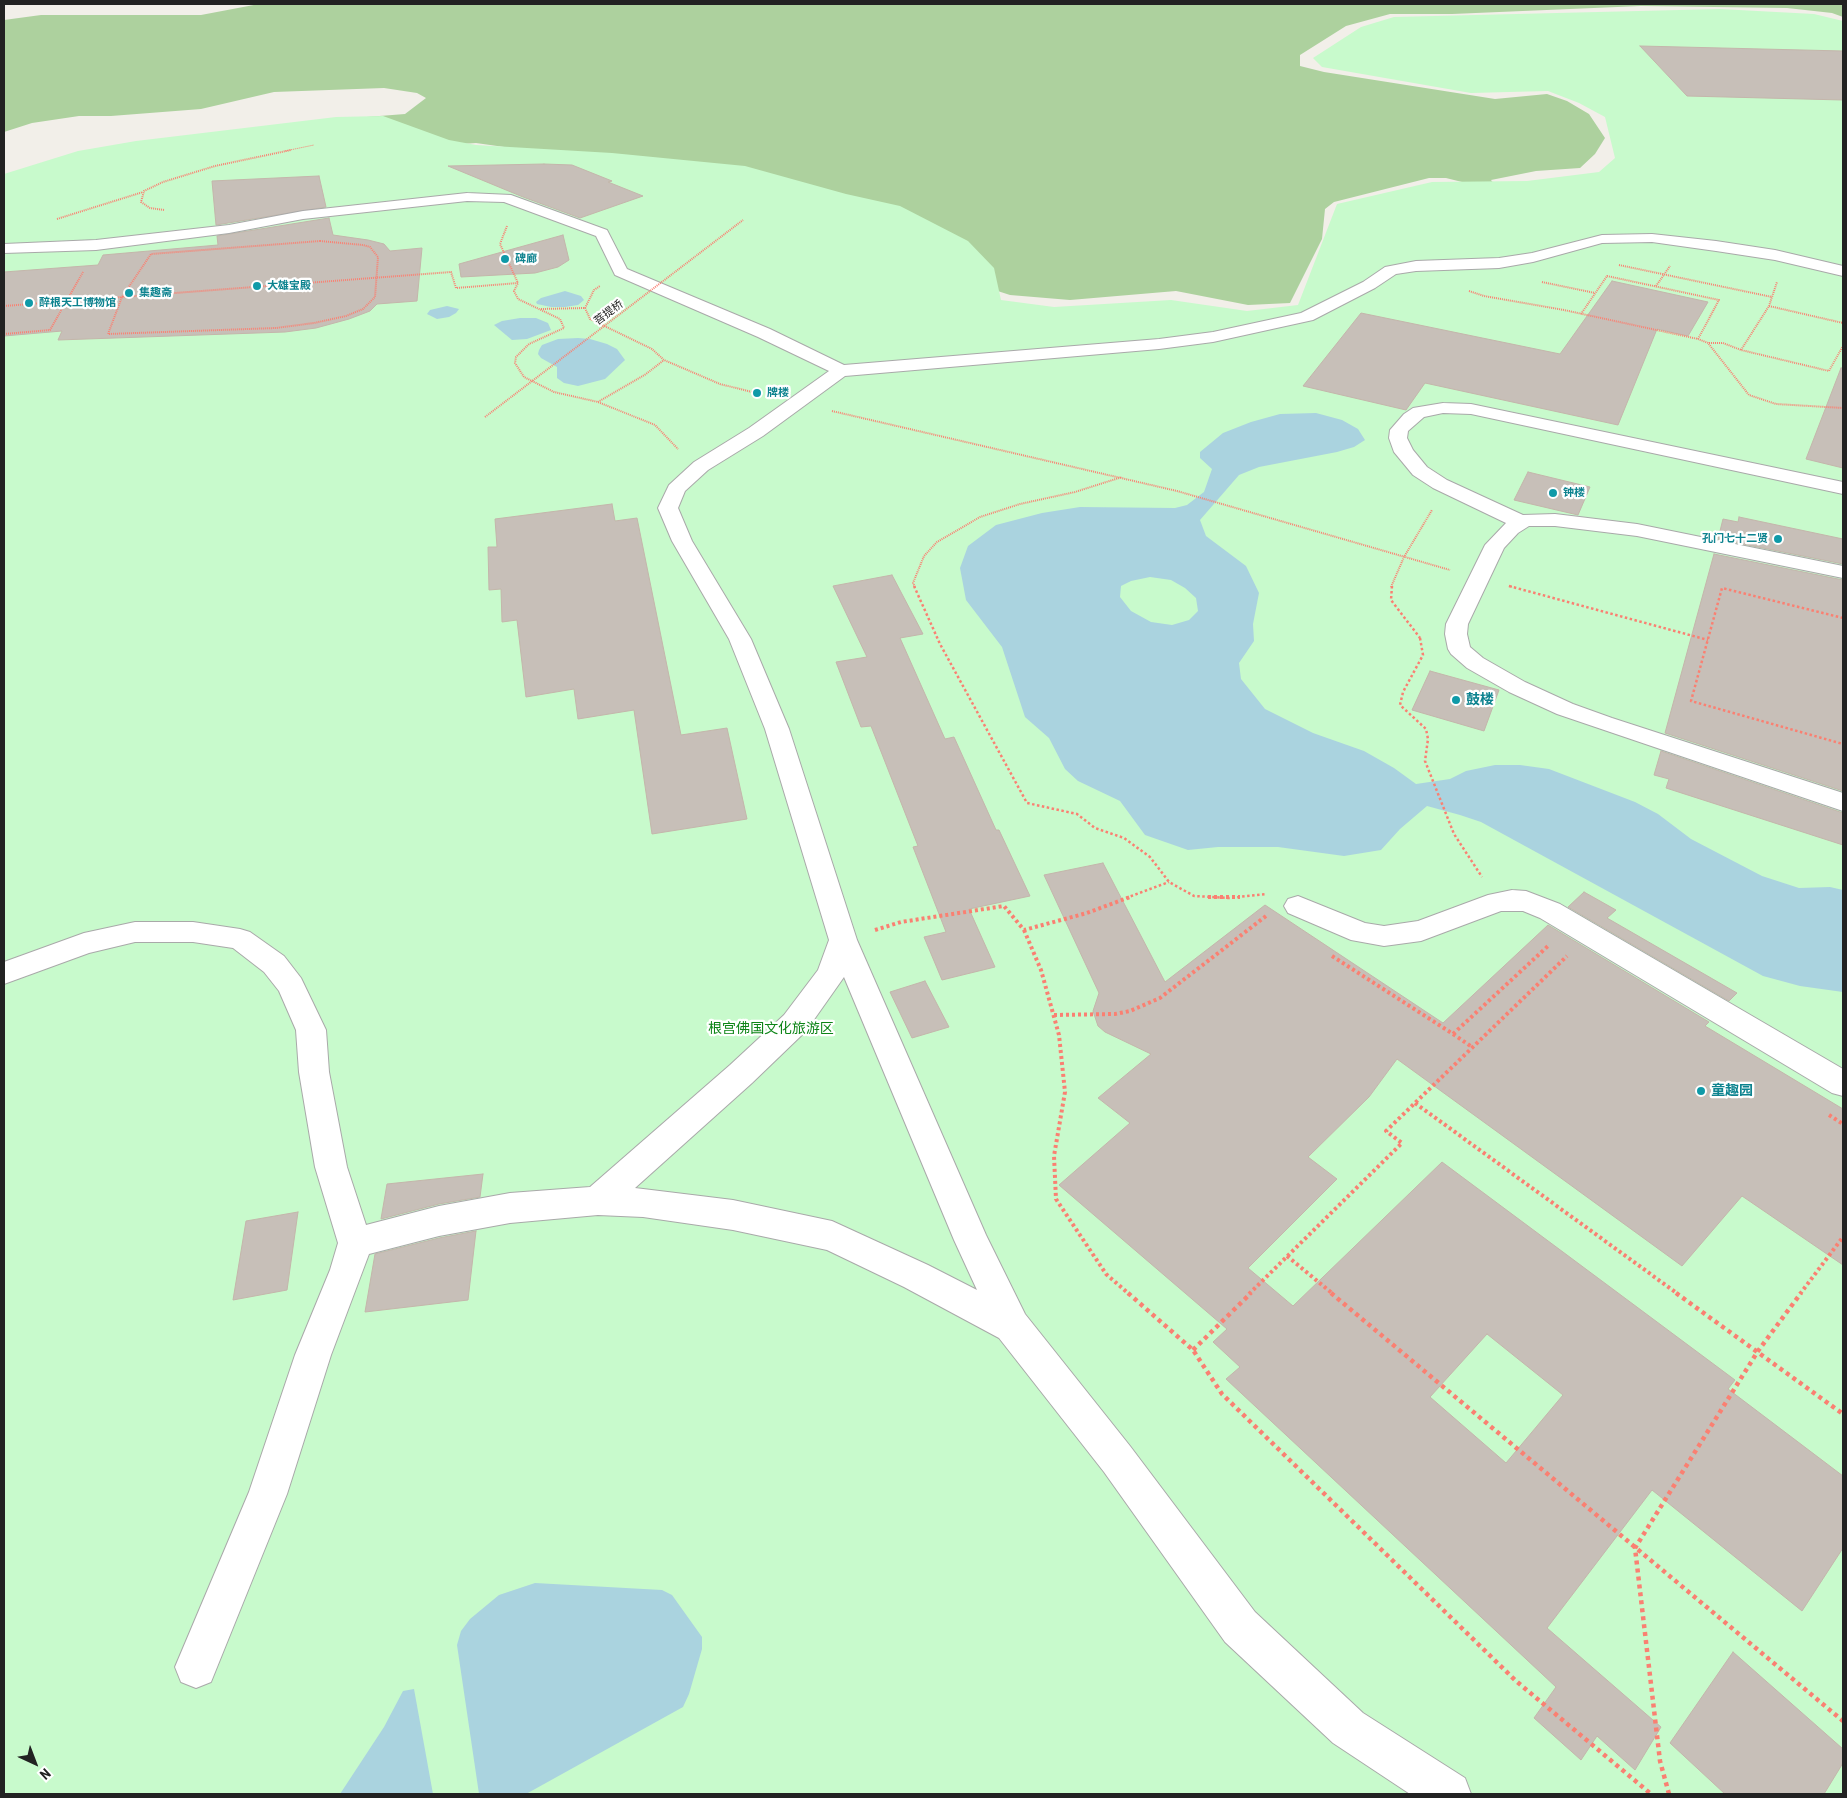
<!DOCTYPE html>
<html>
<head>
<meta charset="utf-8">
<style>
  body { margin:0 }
  #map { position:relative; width:1847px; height:1798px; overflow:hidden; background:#f2efe9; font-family:"Roboto Condensed",sans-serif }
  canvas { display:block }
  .frame { position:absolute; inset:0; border:5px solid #222; pointer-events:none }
  .north { position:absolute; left:10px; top:1738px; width:50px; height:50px; -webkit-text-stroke:4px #fff; paint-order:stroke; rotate:137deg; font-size:14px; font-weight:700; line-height:20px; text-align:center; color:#222 }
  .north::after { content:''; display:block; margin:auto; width:18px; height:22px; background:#222; clip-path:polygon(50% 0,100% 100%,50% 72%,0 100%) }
</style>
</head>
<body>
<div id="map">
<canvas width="1847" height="1798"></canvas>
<div class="frame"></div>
<div class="north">N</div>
</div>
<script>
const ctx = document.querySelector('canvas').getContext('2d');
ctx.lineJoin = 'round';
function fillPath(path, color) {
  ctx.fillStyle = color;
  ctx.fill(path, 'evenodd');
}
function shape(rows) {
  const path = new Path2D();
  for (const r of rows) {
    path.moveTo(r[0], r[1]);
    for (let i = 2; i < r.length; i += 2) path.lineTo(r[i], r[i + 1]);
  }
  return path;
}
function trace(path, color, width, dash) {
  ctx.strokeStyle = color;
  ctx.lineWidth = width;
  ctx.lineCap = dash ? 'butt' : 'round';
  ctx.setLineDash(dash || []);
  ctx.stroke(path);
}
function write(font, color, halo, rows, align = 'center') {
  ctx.font = font + ' "Roboto Condensed","Noto Sans SC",sans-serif';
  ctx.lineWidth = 4.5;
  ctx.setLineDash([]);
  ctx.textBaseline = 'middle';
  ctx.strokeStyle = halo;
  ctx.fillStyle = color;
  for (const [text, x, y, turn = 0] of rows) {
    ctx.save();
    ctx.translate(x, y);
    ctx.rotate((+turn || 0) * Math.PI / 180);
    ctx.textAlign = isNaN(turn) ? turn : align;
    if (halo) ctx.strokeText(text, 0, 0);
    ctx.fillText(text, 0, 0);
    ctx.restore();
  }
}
const forest = shape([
  [259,4,1843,4,1843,17,1832,13,1787,8,1641,6,1452,14,1390,14,1346,26,1300,55,1300,66,1324,72,1495,99,1547,94,1567,101,1589,114,1605,138,1595,154,1580,168,1536,171,1491,180,1505,199,1470,184,1446,178,1429,178,1334,202,1325,209,1322,239,1290,303,1248,305,1176,291,1070,300,1010,295,589,159,476,143,4,176,341,119,405,114,426,98,417,93,384,88,274,92,201,109,111,116,79,116,32,123,4,132,4,20,41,15,201,15]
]);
const park = shape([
  [1720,9,1814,14,1843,21,1843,1794,4,1794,4,174,78,151,136,141,336,117,383,116,449,140,476,145,612,153,745,166,846,194,900,206,968,241,994,268,1001,300,1054,307,1171,300,1247,311,1298,305,1337,204,1432,182,1527,181,1599,172,1615,158,1605,117,1579,103,1548,91,1471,93,1322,67,1313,58,1361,27,1394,17]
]);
const water = shape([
  [565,291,581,296,584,300,578,305,565,307,551,307,537,304,536,302,541,298],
  [447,306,459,309,456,313,449,317,437,319,427,314,430,310],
  [520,318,536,318,548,323,551,330,527,339,512,340,494,325,502,321],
  [578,338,590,339,607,344,617,349,625,360,605,379,578,386,564,383,557,378,557,367,541,358,538,354,539,350,542,345,558,339],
  [1316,413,1342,420,1358,429,1365,440,1354,447,1337,452,1259,467,1239,475,1200,520,1206,536,1246,566,1259,593,1253,624,1254,641,1239,663,1241,679,1265,709,1313,733,1364,751,1394,768,1416,784,1450,779,1466,771,1495,765,1520,765,1549,769,1635,802,1658,814,1691,839,1762,876,1799,888,1830,887,1843,890,1843,992,1800,986,1763,976,1481,822,1460,815,1427,806,1400,829,1381,850,1344,856,1278,847,1218,847,1188,850,1145,835,1120,801,1078,781,1065,769,1049,738,1025,717,1002,647,966,600,960,568,968,546,996,525,1042,513,1080,507,1175,508,1187,505,1204,492,1212,469,1200,458,1200,452,1223,433,1251,422,1280,414],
  [1150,577,1171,580,1185,588,1196,598,1198,611,1189,620,1172,625,1151,622,1131,611,1120,597,1121,586,1131,581],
  [535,1583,662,1590,672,1595,702,1637,702,1649,689,1694,683,1707,526,1794,479,1794,457,1645,461,1631,470,1619,499,1595],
  [414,1689,433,1794,340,1794,384,1727,403,1691]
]);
const building = shape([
  [1640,46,1843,51,1843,100,1687,96,1640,46],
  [544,164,572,165,612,181,608,182,643,196,580,218,523,197,448,166,544,164],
  [319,176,326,207,216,225,212,181,319,176],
  [329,218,333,235,368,240,384,244,390,251,422,248,417,301,377,304,370,311,349,319,316,328,285,332,58,340,62,331,4,336,4,272,98,265,103,255,218,245,217,236,329,218],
  [563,235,569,260,558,267,535,273,461,277,459,264,563,235],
  [1612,281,1708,302,1688,336,1657,329,1618,425,1425,383,1406,410,1303,386,1361,313,1560,354,1612,281],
  [1841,368,1843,368,1843,468,1806,459,1841,368],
  [1528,472,1590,487,1578,515,1514,500,1528,472],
  [612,504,615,521,637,518,681,735,727,728,747,819,652,834,634,710,578,719,574,689,526,697,517,620,502,622,501,589,489,590,488,547,497,547,495,519,612,504],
  [1739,517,1843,539,1843,564,1718,539,1723,519,1738,522,1739,517],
  [1714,554,1843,580,1843,791,1665,733,1714,554],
  [892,575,923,634,900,638,945,739,954,737,996,830,999,830,1030,896,969,909,995,967,942,980,924,937,946,932,913,847,918,846,871,726,861,727,836,662,867,657,833,586,892,575],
  [1430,671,1499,690,1484,731,1412,710,1430,671],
  [1661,751,1843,813,1843,845,1666,788,1669,779,1654,775,1661,751],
  [1103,863,1165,982,1265,905,1443,1023,1548,925,1709,1022,1705,1026,1843,1109,1843,1265,1742,1196,1682,1266,1397,1059,1369,1097,1308,1157,1337,1179,1248,1268,1293,1306,1442,1162,1735,1380,1728,1389,1843,1476,1843,1548,1802,1611,1652,1490,1547,1628,1661,1727,1635,1770,1597,1736,1581,1760,1534,1718,1556,1687,1226,1379,1240,1367,1213,1342,1227,1329,1059,1185,1130,1123,1098,1098,1151,1054,1105,1032,1098,1026,1093,1011,1099,993,1044,875,1103,863],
  [1487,1334,1563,1395,1506,1463,1430,1397,1487,1334],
  [1584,892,1616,910,1607,918,1737,993,1729,1001,1568,907,1584,892],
  [925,981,949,1027,912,1038,890,992,925,981],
  [483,1174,480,1197,439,1204,381,1219,387,1184,483,1174],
  [298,1212,287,1290,233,1300,246,1221,298,1212],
  [476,1231,468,1300,365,1312,375,1254,439,1238,476,1231],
  [1733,1652,1843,1749,1843,1763,1824,1794,1725,1794,1670,1743,1733,1652]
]);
const pathFar4 = shape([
  [285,151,314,145]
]);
const pathFar3 = shape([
  [164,210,150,208,141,202,144,191,163,182,215,166,291,150],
  [57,219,143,192],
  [507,226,500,244,518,283],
  [320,241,363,245,370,247,378,257,375,297,363,309,346,316,314,323,276,328,108,334,122,297,151,254,320,241],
  [1619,265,1772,297],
  [1542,282,1595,293],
  [1656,286,1670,266],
  [1469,291,1484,296,1564,310,1698,339,1708,343,1749,395,1776,404,1843,408],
  [4,306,451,272,456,288,518,283,514,291,518,299,560,319,564,328,529,344,516,357,515,363,524,377,554,392,598,402,655,425,678,449],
  [1769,306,1843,323],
  [585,308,590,319,652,349,664,360,720,384,760,394],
  [541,309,585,308,594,290,600,286],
  [1581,314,1607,276,1719,300,1698,339],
  [4,334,50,330,83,272],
  [1709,343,1723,343,1741,350,1829,371,1843,346],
  [1741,350,1769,306,1777,282],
  [598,402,646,374,664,360],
  [832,411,1177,491,1450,570],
  [1509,586,1513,587],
  [915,587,913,583,924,556,937,542,980,517,1020,504,1075,492,1122,477],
  [1391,587,1404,557,1432,510]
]);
const pathFar2 = shape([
  [914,586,940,644,1027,803,1077,814,1095,828,1124,838,1150,857,1169,882,1194,896,1229,898,1267,894],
  [1392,586,1391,600,1420,638],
  [1509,586,1708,640],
  [1843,618,1722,588,1691,701,1843,744],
  [1420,638,1423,655,1403,692,1400,705,1426,729,1428,739,1425,761,1454,834,1482,877],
  [1126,898,1169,882]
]);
const pathFar1 = shape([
  [1208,897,1240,897],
  [875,930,901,922,1004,906,1024,930,1087,913,1130,897],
  [1024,930,1041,970,1059,1035,1065,1092,1054,1156,1056,1199,1106,1274,1129,1294],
  [1332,956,1453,1034,1548,946],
  [1054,1015,1115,1014,1130,1011,1160,998,1266,916],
  [1453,1034,1472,1047],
  [1415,1103,1678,1294],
  [1829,1115,1843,1124],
  [1287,1256,1333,1294],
  [1249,1294,1402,1143,1386,1131,1567,956],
  [1800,1294,1843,1237]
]);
const path = shape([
  [1128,1293,1193,1350,1222,1394,1516,1681,1651,1794],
  [1331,1293,1843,1721],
  [1676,1293,1843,1414],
  [1193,1350,1251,1293],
  [1669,1794,1660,1761,1635,1548,1758,1351,1801,1293]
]);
const minor = shape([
  [467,193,511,195,607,230,627,269,770,329,844,365,1159,339,1213,332,1301,313,1363,282,1385,267,1416,261,1499,258,1532,253,1602,235,1652,234,1716,241,1775,250,1843,266,1843,276,1775,260,1716,251,1652,242,1602,243,1533,262,1499,268,1416,271,1396,274,1375,288,1313,320,1213,342,1159,349,845,376,763,436,708,470,685,491,678,508,692,541,751,639,789,729,857,940,986,1235,1025,1314,1130,1446,1255,1612,1363,1713,1465,1778,1471,1794,1410,1794,1333,1743,1225,1642,1104,1472,999,1338,904,1287,827,1250,733,1230,643,1217,598,1215,510,1223,439,1236,369,1254,331,1355,287,1494,211,1682,196,1688,181,1682,175,1667,249,1492,295,1355,330,1270,338,1243,315,1167,299,1072,296,1030,279,991,264,972,233,948,193,942,135,942,89,953,4,984,4,962,84,933,135,922,193,922,240,929,250,932,284,956,301,978,326,1030,329,1072,347,1167,366,1225,439,1206,510,1193,590,1187,730,1065,784,1015,818,970,829,940,765,729,729,639,672,541,658,508,669,485,694,462,749,428,829,371,758,337,615,275,596,236,504,202,467,201,303,219,229,233,96,250,4,253,4,244,96,240,229,225,303,211,467,193],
  [844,977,954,1240,977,1290,928,1265,832,1221,733,1200,635,1188,752,1083,806,1031,844,977],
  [1443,403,1471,404,1843,482,1843,494,1471,414,1443,413,1424,417,1408,431,1407,438,1413,450,1427,467,1447,480,1523,515,1555,514,1637,524,1843,566,1843,578,1637,536,1555,526,1529,526,1518,533,1504,548,1468,624,1467,634,1470,647,1483,658,1525,682,1573,704,1612,718,1843,793,1843,811,1557,714,1509,692,1467,668,1451,654,1448,649,1445,634,1446,624,1485,545,1506,523,1433,488,1413,475,1394,452,1389,438,1390,430,1404,414,1413,408,1443,403],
  [1512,890,1526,891,1560,904,1843,1069,1843,1096,1832,1093,1540,918,1523,911,1501,911,1421,941,1384,946,1351,940,1288,913,1284,906,1288,899,1298,896,1365,923,1384,926,1418,921,1488,895,1512,890]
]);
const pathBridge = shape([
  [485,417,743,220]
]);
const markers = [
  [505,259,5,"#0f9aa8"],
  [257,286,5,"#0f9aa8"],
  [129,293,5,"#0f9aa8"],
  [29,303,5,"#0f9aa8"],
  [757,393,5,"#0f9aa8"],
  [1553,493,5,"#0f9aa8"],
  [1778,539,5,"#0f9aa8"],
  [1456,700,5,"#0f9aa8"],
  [1701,1091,5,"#0f9aa8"]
];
const farCulturenames = [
  ["碑廊",515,259],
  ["大雄宝殿",267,286],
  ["集趣斋",139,293],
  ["醉根天工博物馆",39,303],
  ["牌楼",767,393],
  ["钟楼",1563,493],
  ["孔门七十二贤",1768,539,"right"]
];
const farStreetnames = [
  ["菩提桥",609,313,-37]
];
const cultureNames = [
  ["鼓楼",1466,700],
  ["童趣园",1711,1091]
];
const parkNames = [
  ["根宫佛国文化旅游区",771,1029]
];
fillPath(forest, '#add19e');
fillPath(park, '#c8facc');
fillPath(water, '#aad3df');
fillPath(building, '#c7bfb8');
trace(building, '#c4b6ab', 1);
trace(minor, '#a9a9a9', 2);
trace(pathFar4, '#fa8072', 1, [1, 1]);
trace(pathFar3, '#fa8072', 2, [1, 1]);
trace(pathFar2, '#fa8072', 2.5, [2.5, 2.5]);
trace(pathFar1, '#fa8072', 4, [3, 3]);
trace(path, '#fa8072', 4.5, [4, 4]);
fillPath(minor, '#fff');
trace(pathBridge, '#fa8072', 2, [1, 1]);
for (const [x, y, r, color] of markers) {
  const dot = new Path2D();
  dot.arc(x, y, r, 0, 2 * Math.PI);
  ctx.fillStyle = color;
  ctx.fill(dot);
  trace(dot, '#fff', 2);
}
write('bold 11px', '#0d838f', '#fff', farCulturenames, 'left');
write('11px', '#222', '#fff', farStreetnames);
write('bold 14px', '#0d838f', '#fff', cultureNames, 'left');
write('14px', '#0c8416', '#fff', parkNames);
</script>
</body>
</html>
